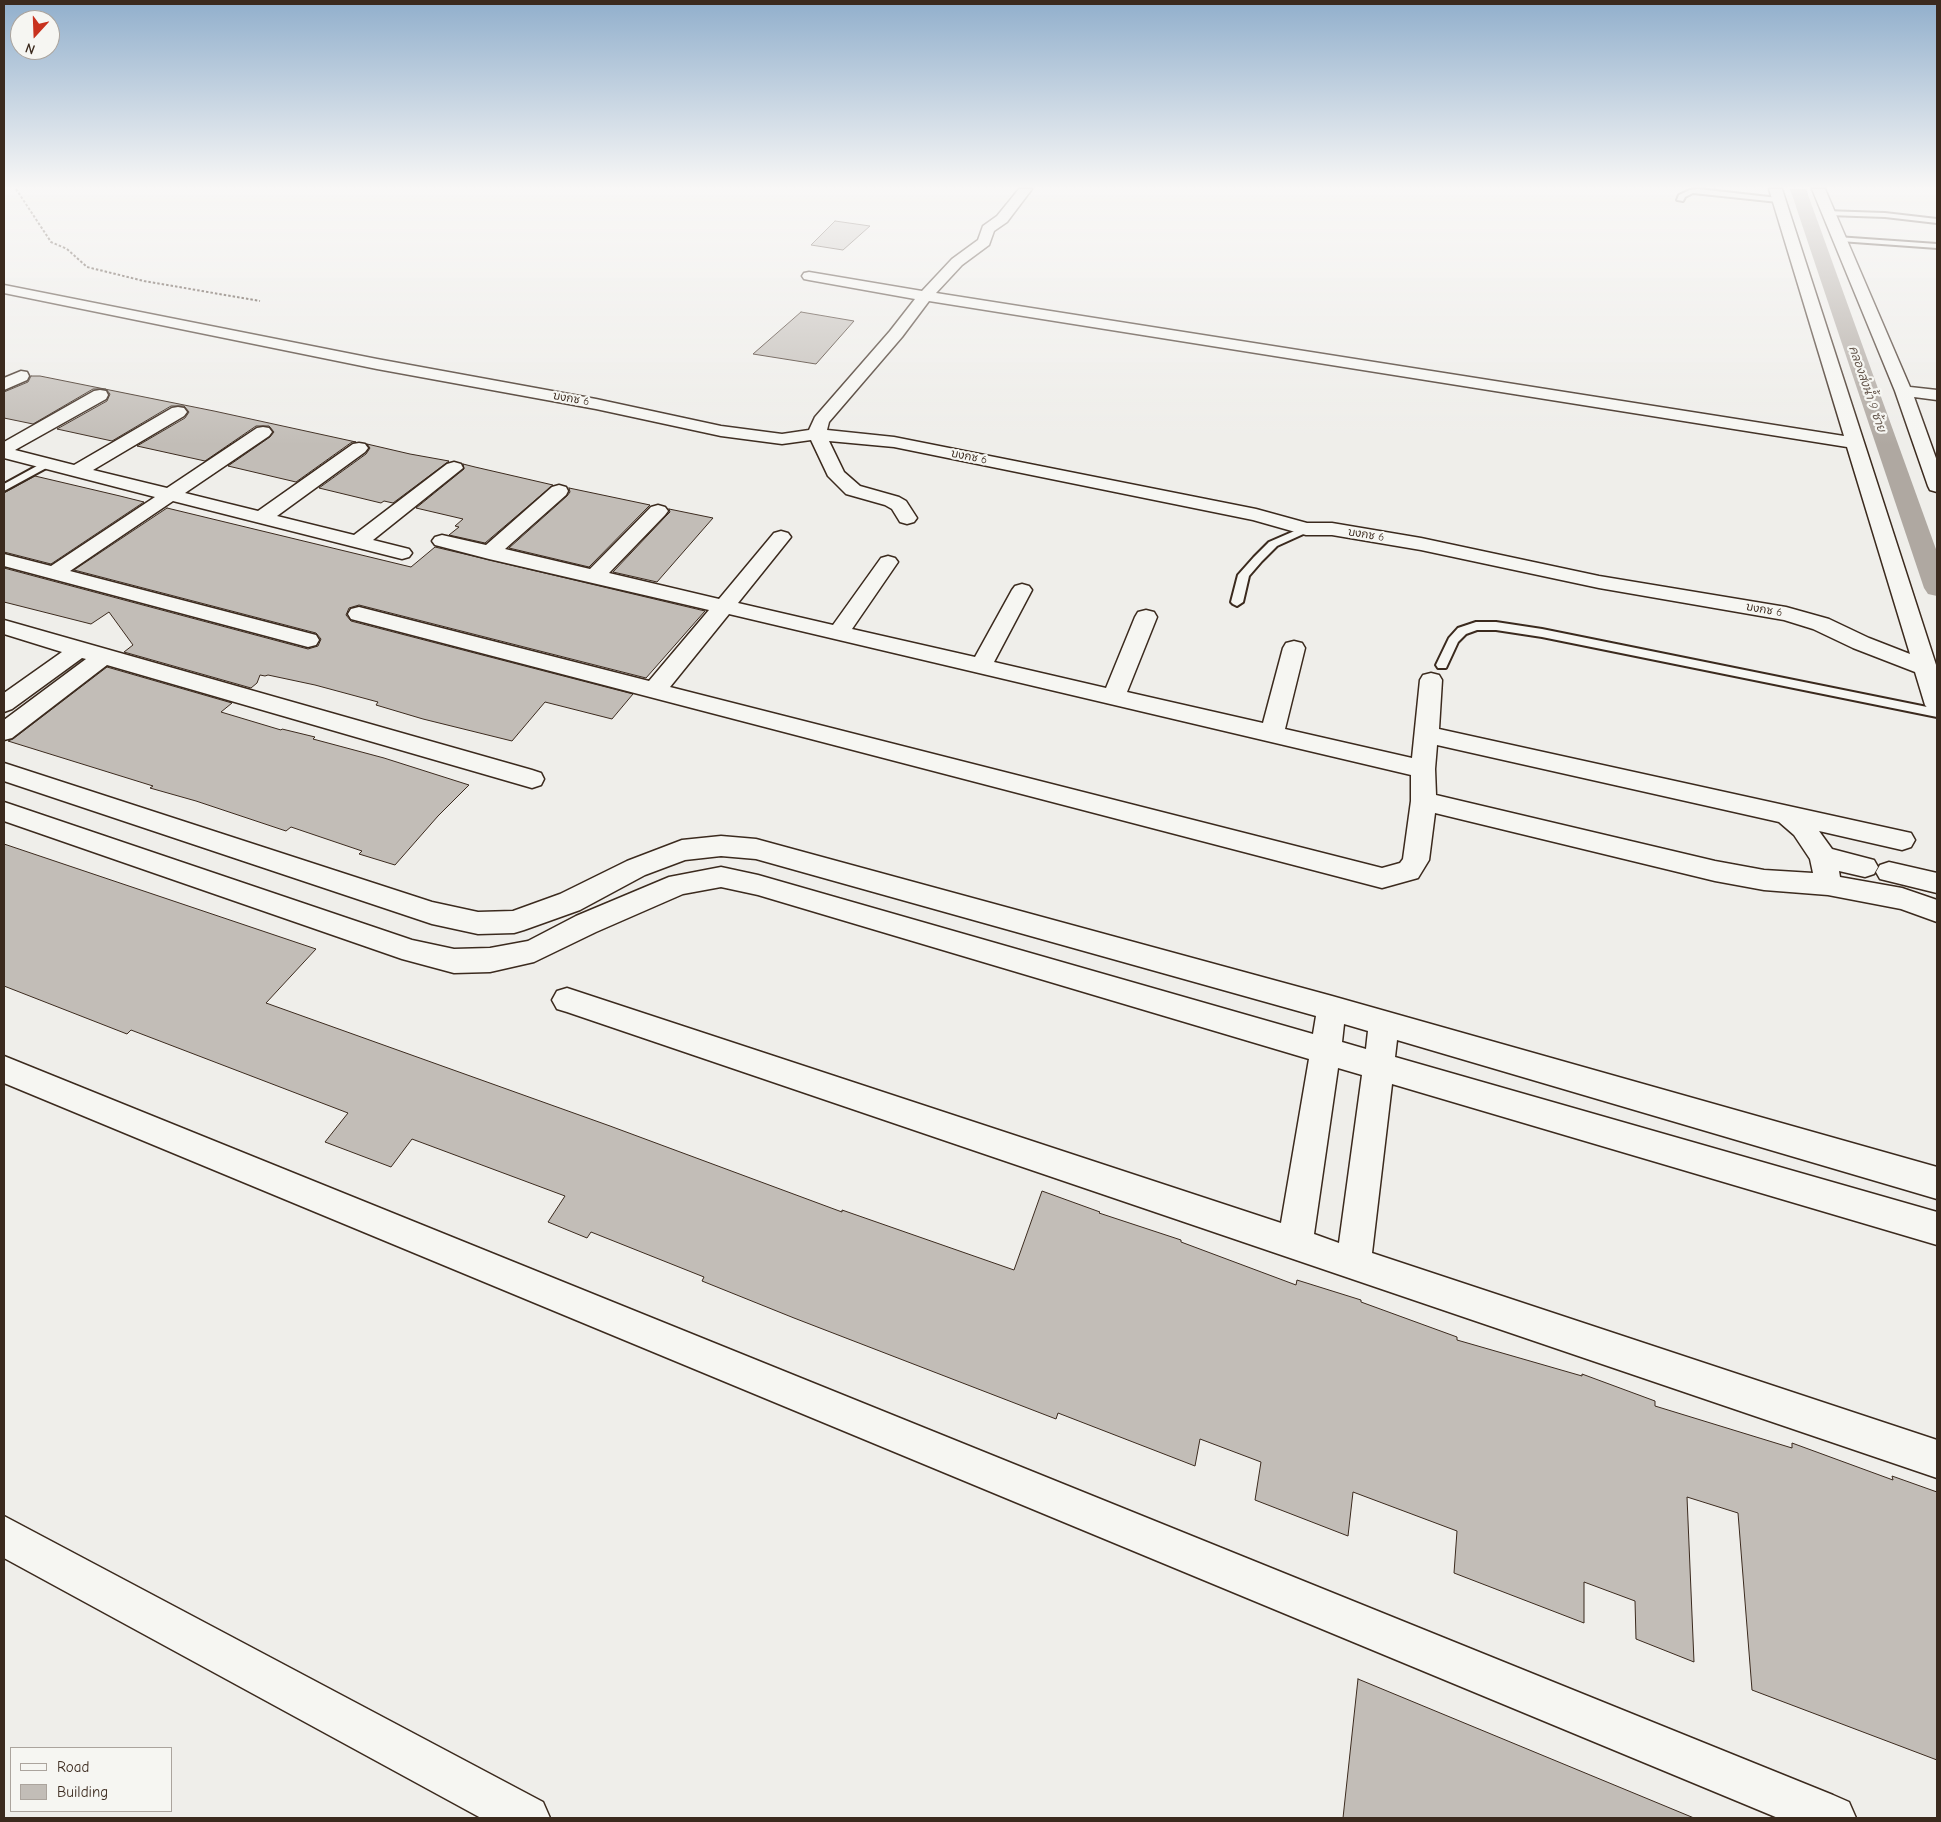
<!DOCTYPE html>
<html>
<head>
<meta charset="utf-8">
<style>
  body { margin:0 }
  #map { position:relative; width:1941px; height:1822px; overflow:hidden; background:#efeeea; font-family:"Comic Neue",sans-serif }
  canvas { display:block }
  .frame { position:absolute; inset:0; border:5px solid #3b2a1e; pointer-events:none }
  .legend { position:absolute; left:10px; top:1747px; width:162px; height:65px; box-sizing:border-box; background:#f6f6f2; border:1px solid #aba49d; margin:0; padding:6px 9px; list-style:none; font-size:15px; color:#3b2a1e }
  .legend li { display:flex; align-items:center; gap:10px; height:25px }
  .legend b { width:25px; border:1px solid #aba49d }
  .north { position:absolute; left:10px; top:10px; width:50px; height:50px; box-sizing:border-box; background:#f6f6f2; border:1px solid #aba49d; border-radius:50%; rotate:200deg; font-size:14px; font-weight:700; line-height:20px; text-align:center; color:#3b2a1e }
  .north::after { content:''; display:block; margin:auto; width:18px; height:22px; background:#c8321e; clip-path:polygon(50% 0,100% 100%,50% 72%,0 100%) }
</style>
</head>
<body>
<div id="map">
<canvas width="1941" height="1822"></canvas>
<div class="frame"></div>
<ul class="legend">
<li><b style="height:6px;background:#f6f6f2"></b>Road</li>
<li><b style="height:14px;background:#c2bdb7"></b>Building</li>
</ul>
<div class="north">N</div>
</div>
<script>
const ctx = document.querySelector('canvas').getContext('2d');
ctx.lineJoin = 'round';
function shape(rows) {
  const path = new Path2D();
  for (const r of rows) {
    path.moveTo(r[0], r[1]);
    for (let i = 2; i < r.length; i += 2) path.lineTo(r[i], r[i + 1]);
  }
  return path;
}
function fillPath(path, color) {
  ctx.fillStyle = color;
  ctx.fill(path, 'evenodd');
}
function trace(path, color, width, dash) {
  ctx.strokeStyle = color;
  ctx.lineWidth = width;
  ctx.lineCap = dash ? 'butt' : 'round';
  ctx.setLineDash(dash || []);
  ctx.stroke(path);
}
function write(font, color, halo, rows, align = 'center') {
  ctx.font = font + ' "Comic Neue","Playpen Sans Thai",sans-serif';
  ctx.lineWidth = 4.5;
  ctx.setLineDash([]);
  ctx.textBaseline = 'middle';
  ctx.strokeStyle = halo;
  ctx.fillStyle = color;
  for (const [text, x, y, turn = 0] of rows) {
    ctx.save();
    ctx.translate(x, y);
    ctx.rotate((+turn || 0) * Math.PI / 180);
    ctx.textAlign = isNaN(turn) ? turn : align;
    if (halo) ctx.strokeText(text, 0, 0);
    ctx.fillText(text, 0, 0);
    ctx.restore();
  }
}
const canal = shape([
  [1790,189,1806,189,1937,552,1937,596,1928,594,1924,588,1790,189]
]);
const building = shape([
  [835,221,870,226,843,250,811,245,835,221],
  [801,312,854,321,816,364,753,354,801,312],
  [31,376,40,376,214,411,356,442,352,442,296,482,228,466,270,437,274,432,269,426,256,426,205,461,137,446,185,418,189,412,184,406,171,406,112,441,57,429,107,401,110,394,106,389,93,389,33,424,4,418,4,392,28,382,31,376],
  [367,444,410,454,449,461,393,503,384,501,381,503,319,488,366,454,370,448,367,444],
  [463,464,475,467,553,485,485,543,449,535,459,527,455,526,463,519,416,508,464,469,463,464],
  [35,476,120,496,144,502,51,564,4,552,4,493,35,476],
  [569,488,650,505,589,567,509,548,567,496,570,492,569,488],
  [167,508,411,567,435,547,705,611,646,678,359,605,349,608,346,615,351,621,633,694,612,719,545,702,512,741,423,719,376,705,378,702,315,685,268,675,265,676,260,675,257,683,251,688,124,652,133,645,109,612,91,624,4,602,4,568,308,649,318,646,321,639,316,633,74,570,167,508],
  [669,509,713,518,657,582,613,572,666,516,670,512,669,509],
  [107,667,232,703,221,712,281,730,282,729,315,737,313,739,384,758,469,785,438,816,395,865,359,854,362,851,291,827,286,831,196,801,150,788,153,786,8,741,13,739,107,667],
  [4,844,316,949,266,1003,610,1126,842,1212,842,1210,1014,1270,1042,1191,1100,1212,1099,1213,1181,1240,1181,1242,1296,1285,1297,1280,1361,1300,1361,1302,1457,1337,1457,1340,1582,1376,1582,1374,1655,1401,1655,1406,1792,1448,1792,1443,1893,1480,1892,1476,1937,1492,1937,1760,1752,1690,1738,1513,1687,1497,1694,1662,1636,1639,1635,1601,1584,1582,1584,1623,1454,1573,1457,1531,1353,1492,1348,1536,1255,1500,1261,1462,1200,1439,1195,1466,1058,1413,1056,1419,794,1318,702,1281,704,1277,591,1232,587,1238,548,1222,565,1196,412,1139,391,1167,325,1142,348,1113,131,1030,127,1034,4,986,4,844],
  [1358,1679,1694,1818,1343,1818,1358,1679]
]);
const path = shape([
  [16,189,51,242,67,249,87,267,144,281,260,301]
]);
const lane = shape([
  [1698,189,1778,198,1782,200,1778,202,1693,193,1685,197,1683,201,1677,200,1679,195,1690,190,1698,189],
  [1825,211,1885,213,1937,219,1937,223,1885,217,1828,215,1825,215,1825,211],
  [1837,237,1937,244,1937,248,1840,241,1837,241,1837,237],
  [46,461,51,464,50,466,4,491,4,484,46,461],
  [1306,526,1311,529,1310,531,1277,546,1262,561,1249,576,1243,602,1237,606,1233,604,1231,602,1238,575,1254,557,1269,542,1306,526],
  [1476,622,1496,622,1542,629,1937,709,1937,717,1542,637,1496,630,1477,630,1466,634,1458,642,1446,668,1438,668,1436,665,1449,638,1458,628,1476,622]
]);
const street = shape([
  [1019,189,1032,189,1007,222,994,231,989,245,962,265,936,293,1844,436,1769,189,1782,189,1937,668,1937,713,1929,710,1925,705,1915,672,1853,648,1813,629,1784,620,1599,588,1421,550,1332,535,1306,535,1253,520,894,447,829,441,844,472,860,486,899,497,906,501,917,518,914,522,907,524,900,522,892,509,885,505,846,494,828,476,811,440,782,444,721,436,596,409,377,369,4,293,4,285,377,359,596,399,721,426,782,434,809,430,815,417,890,331,915,299,809,280,804,279,802,276,804,273,809,272,922,291,952,259,978,240,983,226,997,216,1019,189],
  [929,301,1847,447,1910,654,1869,638,1829,619,1786,607,1599,576,1421,538,1332,523,1307,523,1256,509,894,437,827,430,829,422,902,337,929,301],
  [1812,189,1825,189,1910,387,1937,390,1937,400,1914,397,1937,461,1937,492,1930,490,1928,486,1895,391,1812,189],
  [21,371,27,372,29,376,27,380,4,390,4,378,21,371],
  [100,390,106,391,108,395,106,399,15,450,74,465,172,408,178,407,184,408,187,412,184,416,93,470,167,488,257,428,263,427,269,428,272,432,269,436,185,493,258,511,353,444,359,443,365,444,368,448,365,452,277,516,354,535,447,464,454,462,461,464,463,468,373,540,409,549,412,553,409,557,402,559,173,501,70,571,316,635,319,640,316,645,308,647,4,566,4,554,51,566,155,497,4,458,4,442,94,391,100,390],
  [559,485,566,487,568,491,566,495,505,549,590,569,651,507,658,505,665,507,668,511,665,515,609,573,719,599,774,533,781,531,788,533,791,537,738,603,833,625,881,558,888,556,895,558,898,562,852,629,975,657,1012,590,1015,586,1022,584,1029,586,1032,590,994,662,1106,688,1135,617,1138,612,1146,610,1154,612,1157,617,1127,692,1263,723,1283,648,1286,643,1294,641,1302,643,1305,648,1285,729,1412,758,1420,680,1423,675,1431,673,1439,675,1442,680,1439,729,1911,833,1915,840,1911,847,1902,850,1819,831,1832,849,1874,860,1878,867,1874,874,1865,877,1839,871,1840,877,1902,888,1937,900,1937,922,1901,909,1828,895,1764,890,1715,881,1435,813,1429,860,1418,878,1382,888,351,619,348,614,351,609,359,607,649,681,709,610,489,559,435,545,432,541,435,537,442,535,486,545,552,487,559,485],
  [729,614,1411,775,1411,801,1403,859,1400,863,1382,868,670,687,729,614],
  [1437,745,1779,822,1794,835,1810,859,1813,873,1764,870,1715,861,1436,795,1435,769,1437,745],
  [4,620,532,770,541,773,544,779,541,785,532,788,107,665,12,738,4,740,4,720,86,659,82,658,12,709,4,712,4,693,62,652,4,634,4,620],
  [4,763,432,902,478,912,513,911,560,894,627,861,682,840,721,836,756,839,1332,996,1937,1167,1937,1199,1397,1040,1395,1057,1937,1212,1937,1245,1392,1084,1372,1253,1937,1440,1937,1478,567,1012,557,1009,552,1000,557,991,567,988,1281,1223,1309,1059,758,895,721,887,683,894,596,932,534,962,490,972,454,973,402,959,4,821,4,802,412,940,454,949,490,948,528,941,576,916,669,877,721,867,758,875,1313,1034,1316,1016,756,859,721,856,685,860,645,875,580,910,524,930,514,933,478,934,432,924,4,781,4,763],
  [1344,1024,1368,1031,1366,1049,1342,1042,1344,1024],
  [1338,1068,1362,1075,1339,1243,1314,1234,1338,1068],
  [1889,862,1937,873,1937,893,1880,879,1876,872,1880,865,1889,862],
  [4,1056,1833,1795,1849,1802,1856,1818,1778,1818,4,1083,4,1056],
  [4,1516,543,1802,550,1818,481,1818,4,1558,4,1516]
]);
const farStreetnames = [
  ["บงกช 6",571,399,10],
  ["บงกช 6",969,457,11],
  ["บงกช 6",1366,535,9],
  ["บงกช 6",1764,610,10]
];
const farWaternames = [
  ["คลองส่งน้ำ 9 ซ้าย",1867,389,71]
];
fillPath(canal, '#afa8a1');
fillPath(building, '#c2bdb7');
trace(building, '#3b2a1e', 1);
trace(lane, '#3b2a1e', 4);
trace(street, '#3b2a1e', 3);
trace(path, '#3b2a1e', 2, [2.5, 2]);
fillPath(lane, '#f6f6f2');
fillPath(street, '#f6f6f2');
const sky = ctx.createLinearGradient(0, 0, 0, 445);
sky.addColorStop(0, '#91afcc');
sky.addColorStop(0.42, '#f8f7f6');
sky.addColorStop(1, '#f8f7f600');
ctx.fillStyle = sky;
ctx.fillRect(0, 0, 1941, 445);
write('11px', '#3b2a1e', '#f6f6f2', farStreetnames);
write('italic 12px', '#64564c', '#f6f6f2', farWaternames);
</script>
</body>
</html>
